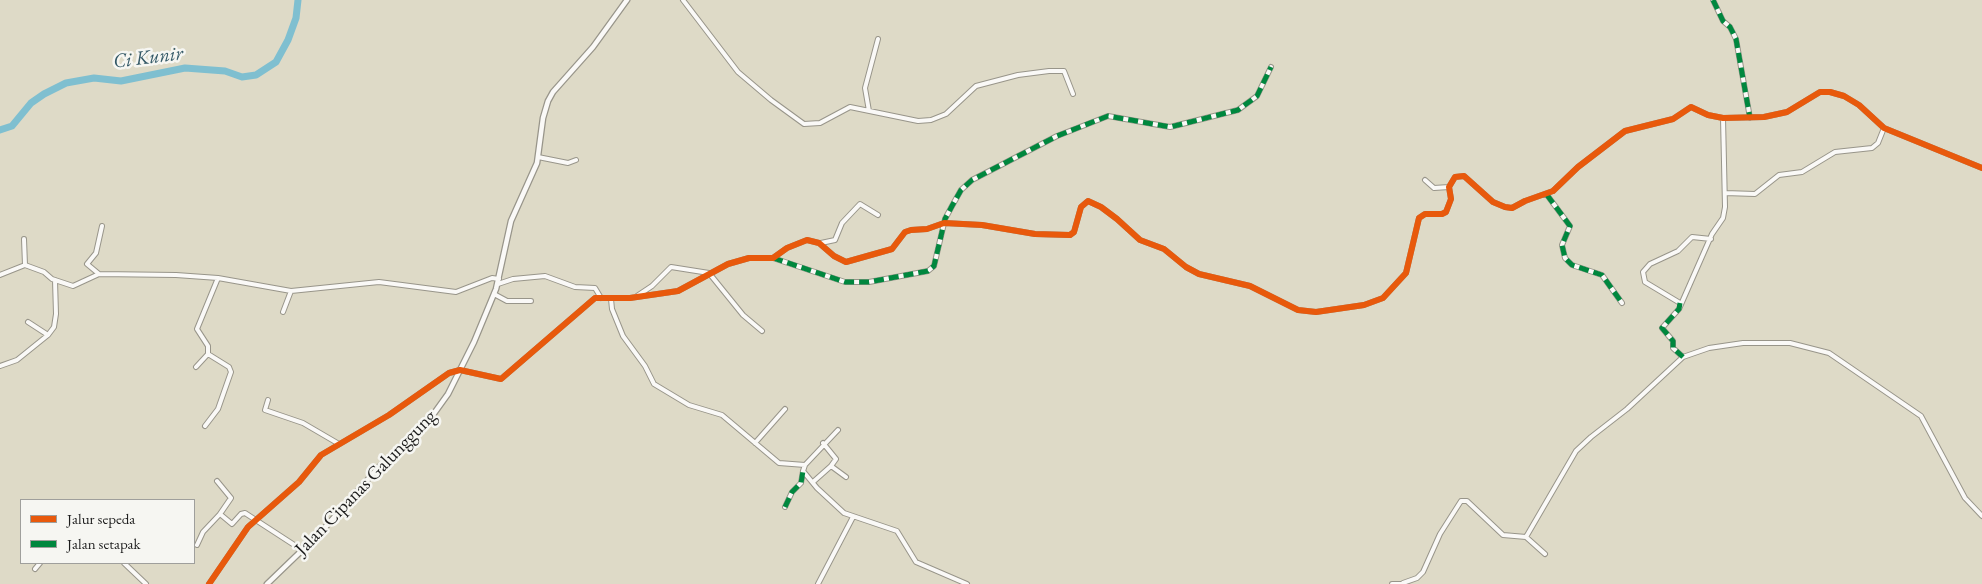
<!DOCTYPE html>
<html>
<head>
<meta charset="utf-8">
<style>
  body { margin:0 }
  #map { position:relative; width:1982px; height:584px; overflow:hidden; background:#dedac7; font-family:"EB Garamond",serif }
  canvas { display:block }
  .legend { position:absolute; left:20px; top:499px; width:175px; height:65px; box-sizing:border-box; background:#f6f6f2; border:1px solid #9f9f9c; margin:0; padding:6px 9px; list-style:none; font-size:15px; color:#1c1c1c }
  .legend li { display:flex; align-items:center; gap:10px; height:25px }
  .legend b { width:25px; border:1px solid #9f9f9c }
</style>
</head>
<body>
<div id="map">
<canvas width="1982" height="584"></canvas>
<ul class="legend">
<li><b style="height:6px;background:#e8590c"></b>Jalur sepeda</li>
<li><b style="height:6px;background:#00873e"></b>Jalan setapak</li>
</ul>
</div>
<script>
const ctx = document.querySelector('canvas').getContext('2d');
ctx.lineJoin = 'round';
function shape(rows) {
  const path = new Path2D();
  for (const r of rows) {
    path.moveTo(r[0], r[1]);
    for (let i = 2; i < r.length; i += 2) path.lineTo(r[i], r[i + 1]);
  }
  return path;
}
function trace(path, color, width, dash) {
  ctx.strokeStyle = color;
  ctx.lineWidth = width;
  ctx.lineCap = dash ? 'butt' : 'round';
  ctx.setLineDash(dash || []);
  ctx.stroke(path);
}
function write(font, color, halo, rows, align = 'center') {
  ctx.font = font + ' "EB Garamond",serif';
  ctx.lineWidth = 5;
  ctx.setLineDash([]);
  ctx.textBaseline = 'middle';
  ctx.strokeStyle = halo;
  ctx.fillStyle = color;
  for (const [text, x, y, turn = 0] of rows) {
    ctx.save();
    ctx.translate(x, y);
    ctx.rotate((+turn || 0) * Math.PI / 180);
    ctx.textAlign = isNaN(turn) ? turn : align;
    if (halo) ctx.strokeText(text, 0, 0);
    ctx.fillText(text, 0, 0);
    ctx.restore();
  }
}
const river = shape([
  [0,130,12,126,31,103,44,94,66,83,94,78,121,81,185,68,225,71,242,77,256,75,276,62,288,40,296,18,298,0]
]);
const minor = shape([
  [683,0,738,72,771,100,804,124,820,123,850,107,918,121,931,120,946,114,976,86,1018,75,1049,71,1064,71,1073,94],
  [1713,0,1723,21,1730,27,1736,39,1750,118],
  [869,111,865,88,878,39],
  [538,157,568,163,576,160],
  [1425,180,1434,188,1449,187],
  [1725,193,1755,194,1779,175,1802,172,1835,152,1872,148,1878,143,1884,128],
  [1547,195,1570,226,1562,245,1565,258,1572,265,1602,275,1622,303],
  [24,239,25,265],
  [821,243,835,240,842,223,860,204,878,215],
  [773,258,845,282,869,282,928,271,934,266,945,219,952,206,961,190,972,180,1057,136,1108,116,1170,127,1238,110,1257,96,1271,67],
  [99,274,87,264,96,253,102,226],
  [0,275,25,265,44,272,52,279,73,286,99,274,176,275,218,278,291,291,379,282,456,292,492,278,499,279],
  [498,284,513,279,545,276,575,287,595,288,601,298],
  [494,294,507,301,531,301],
  [637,296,652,286,671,267,709,273,743,315,762,331],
  [611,299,612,309,623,336,645,366,654,384,689,405,722,415,779,463,805,465,803,471,817,488,844,513,897,531,916,562,967,584],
  [1680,303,1645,282,1643,272,1650,264,1678,251,1692,237,1711,239],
  [283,312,291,291],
  [28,322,48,335,54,327,56,314,55,280],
  [1683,357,1673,348,1673,341,1662,328,1679,309,1712,234,1723,218,1725,207,1723,118],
  [0,366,17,360,48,335],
  [196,367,208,354],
  [268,400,265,410,303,423,339,444],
  [205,426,218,409,231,372,229,367,208,354,208,346,197,329,218,278],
  [755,443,785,409],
  [823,443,836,459,831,466],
  [805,465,838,430],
  [217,481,231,498,220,514],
  [813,482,831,466,846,477],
  [785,507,792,492,801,483,803,471],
  [1526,537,1545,554],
  [197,545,203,532,220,514,232,524,241,514,245,513,302,550],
  [124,563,146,584],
  [35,569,40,563],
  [1403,583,1417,578,1423,572,1440,534,1461,501,1467,501,1503,535,1526,537,1576,451,1591,437,1627,409,1683,357,1709,348,1743,343,1790,343,1829,353,1921,416,1965,498,1982,516],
  [209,584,248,527,299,482,321,455,389,415,449,373,460,370,501,379,595,298,630,298,678,291,728,264,749,258,773,258,787,248,807,240,819,243,834,256,846,262,892,249,905,232,911,230,927,229,944,223,982,225,1035,234,1070,235,1074,232,1081,207,1088,201,1101,207,1117,219,1140,240,1164,249,1186,267,1199,274,1250,286,1298,310,1316,312,1364,305,1383,298,1406,273,1419,218,1425,214,1442,214,1446,212,1451,199,1449,187,1455,177,1464,176,1493,202,1505,207,1512,208,1525,201,1553,191,1578,167,1625,131,1673,119,1691,107,1708,115,1723,118,1764,117,1787,112,1820,92,1830,92,1844,96,1859,105,1884,128,1982,168],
  [818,584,853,517],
  [1392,584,1404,584]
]);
const tertiary = shape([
  [267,584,321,532,379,467,430,419,448,394,474,342,496,289,511,221,537,163,543,118,548,101,553,92,593,47,627,0]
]);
const quiet = shape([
  [1713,0,1723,21,1730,27,1736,39,1750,118],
  [1547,195,1570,226,1562,245,1565,258,1572,265,1602,275,1622,303],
  [773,258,845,282,869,282,928,271,934,266,945,219,952,206,961,190,972,180,1057,136,1108,116,1170,127,1238,110,1257,96,1271,67],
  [1680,303,1679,309,1662,328,1673,341,1673,348,1683,357],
  [785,507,792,492,801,483,803,471]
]);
const cycleway = shape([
  [209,584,248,527,299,482,321,455,389,415,449,373,460,370,501,379,595,298,630,298,678,291,728,264,749,258,773,258,787,248,807,240,819,243,834,256,846,262,892,249,905,232,911,230,927,229,944,223,982,225,1035,234,1070,235,1074,232,1081,207,1088,201,1101,207,1117,219,1140,240,1164,249,1186,267,1199,274,1250,286,1298,310,1316,312,1364,305,1383,298,1406,273,1419,218,1425,214,1442,214,1446,212,1451,199,1449,187,1455,177,1464,176,1493,202,1505,207,1512,208,1525,201,1553,191,1578,167,1625,131,1673,119,1691,107,1708,115,1723,118,1764,117,1787,112,1820,92,1830,92,1844,96,1859,105,1884,128,1982,168]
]);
const streetNames = [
  ["Jalan Cipanas Galunggung",366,483,-46]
];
const waterNames = [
  ["Ci Kunir",148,58,-7]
];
trace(river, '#7fbfd0', 7);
trace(minor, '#98958a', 6);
trace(tertiary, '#98958a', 7);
trace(minor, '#faf9f7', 4);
trace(tertiary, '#faf9f7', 4.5);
trace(quiet, '#00873e', 5, [10, 5]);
trace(cycleway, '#e8590c', 6);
write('19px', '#1c1c1c', '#f6f6f2', streetNames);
write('italic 20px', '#335866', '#f6f6f2', waterNames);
</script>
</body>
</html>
